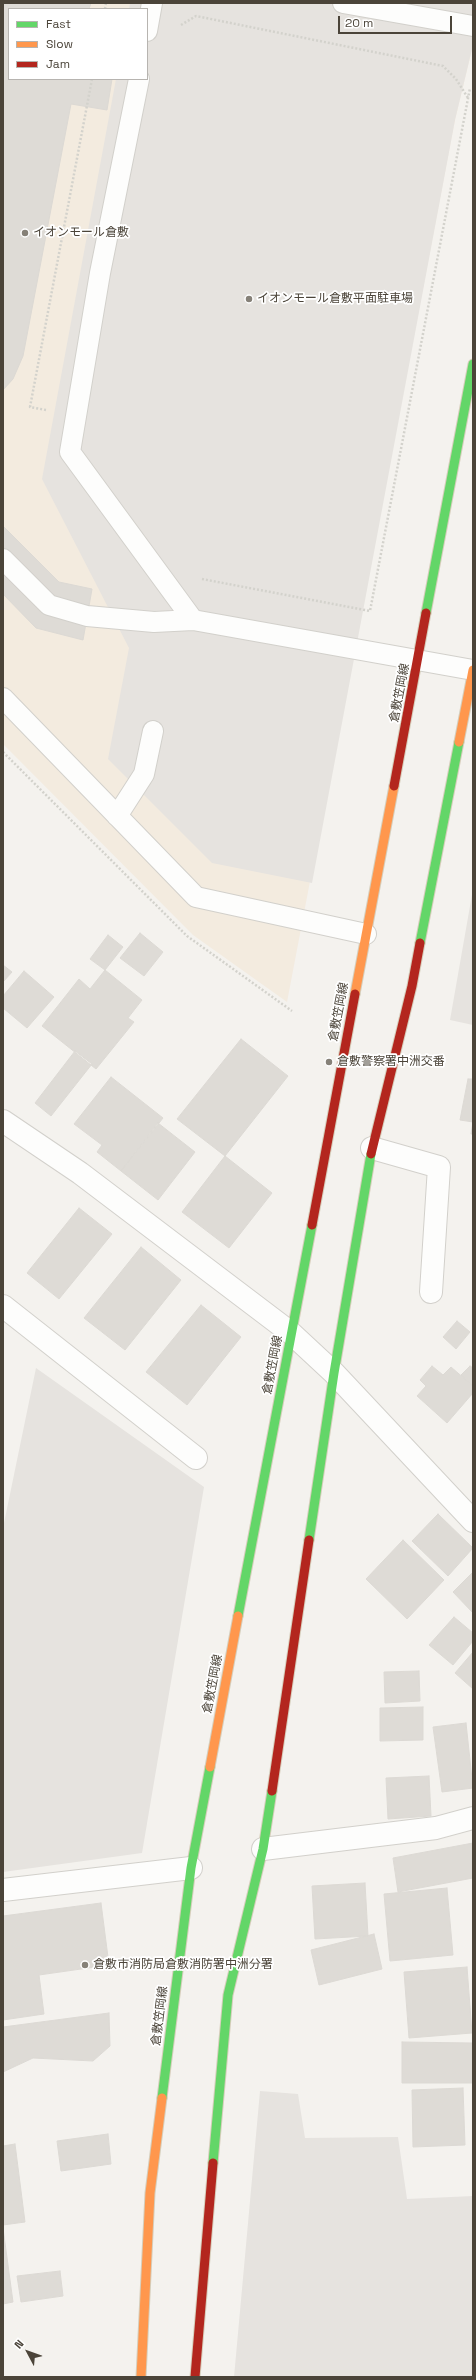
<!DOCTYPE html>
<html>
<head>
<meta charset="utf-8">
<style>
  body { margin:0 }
  #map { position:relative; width:476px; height:2380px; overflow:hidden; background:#f4f2ee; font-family:"Space Grotesk",sans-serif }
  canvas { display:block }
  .frame { position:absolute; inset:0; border:4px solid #4b4439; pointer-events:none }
  .legend { position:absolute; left:8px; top:8px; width:140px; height:72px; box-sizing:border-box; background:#fff; border:1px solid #b7b4b0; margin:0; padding:5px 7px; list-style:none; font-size:12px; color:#4b4439 }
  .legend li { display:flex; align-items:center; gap:8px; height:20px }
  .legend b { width:20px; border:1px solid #b7b4b0 }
  .north { position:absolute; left:8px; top:2332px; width:40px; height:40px; -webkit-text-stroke:3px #fff; paint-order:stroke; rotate:311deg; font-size:11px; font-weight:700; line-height:16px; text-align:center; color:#4b4439 }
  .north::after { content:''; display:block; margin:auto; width:14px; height:18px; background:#4b4439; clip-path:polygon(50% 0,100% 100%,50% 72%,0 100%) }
  .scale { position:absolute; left:338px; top:16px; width:114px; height:18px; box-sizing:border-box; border:2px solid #4b4439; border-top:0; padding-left:5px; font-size:12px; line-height:14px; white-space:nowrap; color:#4b4439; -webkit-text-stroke:3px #fff; paint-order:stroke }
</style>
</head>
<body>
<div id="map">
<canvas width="476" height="2380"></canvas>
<div class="frame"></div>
<ul class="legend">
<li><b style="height:5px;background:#63d668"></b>Fast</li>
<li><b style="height:5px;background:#ff974d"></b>Slow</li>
<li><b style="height:5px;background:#b3261e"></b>Jam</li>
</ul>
<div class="north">N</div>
<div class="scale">20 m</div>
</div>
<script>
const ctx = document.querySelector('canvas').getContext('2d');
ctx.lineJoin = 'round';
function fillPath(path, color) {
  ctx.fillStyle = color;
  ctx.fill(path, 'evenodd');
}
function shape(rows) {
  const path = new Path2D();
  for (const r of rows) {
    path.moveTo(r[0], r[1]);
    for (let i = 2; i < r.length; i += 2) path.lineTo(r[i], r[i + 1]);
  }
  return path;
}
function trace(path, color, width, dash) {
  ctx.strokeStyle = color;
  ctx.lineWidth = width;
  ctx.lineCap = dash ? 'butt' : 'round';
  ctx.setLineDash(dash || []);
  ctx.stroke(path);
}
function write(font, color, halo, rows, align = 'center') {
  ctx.font = font + ' "Space Grotesk","Noto Sans JP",sans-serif';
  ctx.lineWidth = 3.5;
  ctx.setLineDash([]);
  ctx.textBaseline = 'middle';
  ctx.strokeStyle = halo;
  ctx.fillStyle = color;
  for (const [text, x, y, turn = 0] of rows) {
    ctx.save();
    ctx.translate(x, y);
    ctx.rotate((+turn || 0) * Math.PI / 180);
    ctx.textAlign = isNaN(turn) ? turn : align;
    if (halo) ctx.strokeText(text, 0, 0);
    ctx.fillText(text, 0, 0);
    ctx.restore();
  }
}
const commercial = shape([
  [3,3,473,3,473,45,455,120,287,1002,193,935,3,744],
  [9,9,147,9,147,79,9,79]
]);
const parking = shape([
  [130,3,473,3,473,45,455,120,312,883,212,863,108,759,129,648,42,479,116,79,147,79,147,9,129,9],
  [473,889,473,1025,450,1020],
  [36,1368,204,1487,142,1853,3,1872,3,1528],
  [260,2091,298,2094,305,2138,398,2137,407,2199,473,2196,473,2377,234,2377]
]);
const building = shape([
  [3,3,91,3,89,9,9,9,9,79,112,79,107,110,71,104,23,356,13,379,3,390,3,3],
  [3,526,59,582,92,589,83,640,36,628,3,594,3,526],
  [140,933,163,952,144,976,120,958,140,933],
  [108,935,123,947,105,970,90,959,108,935],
  [3,965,12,972,3,982,3,965],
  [105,970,142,1000,128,1018,134,1022,96,1069,42,1026,79,979,90,989,105,970],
  [24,971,54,997,27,1028,3,1008,3,996,24,971],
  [241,1039,288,1076,225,1156,177,1119,241,1039],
  [75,1051,92,1064,51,1116,35,1103,75,1051],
  [111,1077,163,1118,121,1171,97,1152,102,1145,74,1124,111,1077],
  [468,1079,473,1079,473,1134,471,1134,473,1122,460,1120,468,1079],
  [158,1123,195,1152,158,1200,121,1171,158,1123],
  [225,1156,272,1193,229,1248,182,1212,225,1156],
  [79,1208,112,1234,59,1299,27,1273,79,1208],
  [141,1247,181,1280,125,1350,84,1318,141,1247],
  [201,1305,241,1337,187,1405,146,1372,201,1305],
  [457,1321,470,1332,456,1349,443,1337,457,1321],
  [432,1366,443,1375,451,1367,473,1386,473,1393,447,1423,417,1396,426,1386,420,1380,432,1366],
  [470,1366,473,1368,473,1386,461,1375,470,1366],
  [438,1514,473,1548,448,1576,412,1541,438,1514],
  [403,1540,444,1580,407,1619,366,1579,403,1540],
  [473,1572,473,1613,453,1592,473,1572],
  [454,1617,473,1633,473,1641,453,1665,429,1645,454,1617],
  [473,1652,473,1689,455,1673,473,1652],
  [419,1671,420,1701,385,1703,384,1672,419,1671],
  [423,1707,423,1740,380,1741,380,1708,423,1707],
  [466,1723,473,1788,442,1792,433,1727,466,1723],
  [429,1776,431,1816,388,1819,386,1778,429,1776],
  [473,1843,473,1878,398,1892,393,1858,473,1843],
  [365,1883,368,1936,315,1939,312,1886,365,1883],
  [447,1888,453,1955,390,1961,384,1894,447,1888],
  [101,1903,109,1965,39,1975,44,2014,3,2020,3,1916,101,1903],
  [374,1934,382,1969,319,1985,311,1950,374,1934],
  [467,1967,472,2033,409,2038,404,1972,467,1967],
  [109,2013,110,2046,93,2061,33,2058,3,2072,3,2027,109,2013],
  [402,2042,473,2043,473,2083,402,2083,402,2042],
  [463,2088,465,2145,413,2147,412,2090,463,2088],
  [108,2134,111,2164,61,2171,57,2141,108,2134],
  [15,2144,25,2222,3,2225,3,2146,15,2144],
  [3,2228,13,2302,3,2304,3,2228],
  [60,2271,63,2296,21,2302,17,2276,60,2271]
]);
const path = shape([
  [105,9,106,3],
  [181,25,196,16,443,66,456,79,468,98],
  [46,410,30,407,92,79],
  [202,579,370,611,470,88],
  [3,752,187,936,292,1011]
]);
const lane = shape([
  [343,3,473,26],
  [147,31,152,3],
  [139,79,100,273,70,452,193,620,473,670],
  [3,559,49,605,87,616,154,622,193,620],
  [3,698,196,897,366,934],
  [117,816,144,774,153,731]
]);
const street = shape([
  [3,1121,80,1173,291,1333,334,1373,473,1521],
  [372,1148,439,1167,431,1292],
  [3,1306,196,1458],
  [263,1849,436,1828,473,1818],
  [3,1890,191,1868]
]);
const fast = shape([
  [426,613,473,364],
  [420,943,459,742],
  [309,1540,334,1373,371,1154],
  [238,1616,312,1225],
  [162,2098,191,1868,210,1767],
  [213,2163,228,1995,263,1849,272,1791]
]);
const slow = shape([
  [459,742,473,670],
  [355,994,394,786],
  [210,1767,238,1616],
  [141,2377,150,2193,162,2098]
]);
const jam = shape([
  [394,786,426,613],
  [371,1154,412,986,420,943],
  [312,1225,355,994],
  [272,1791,309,1540],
  [195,2377,213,2163]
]);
const markers = [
  [25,233,4,"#868178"],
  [249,299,4,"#868178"],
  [329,1062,4,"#868178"],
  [85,1965,4,"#868178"]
];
const poiNames = [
  ["イオンモール倉敷",33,233],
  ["イオンモール倉敷平面駐車場",257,299],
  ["倉敷警察署中洲交番",337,1062],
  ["倉敷市消防局倉敷消防署中洲分署",93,1965]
];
const streetNames = [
  ["倉敷笠岡線",400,693,-79],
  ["倉敷笠岡線",339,1012,-79],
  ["倉敷笠岡線",273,1365,-79],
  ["倉敷笠岡線",213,1684,-79],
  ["倉敷笠岡線",160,2016,-83]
];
fillPath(commercial, '#f3ebdf');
fillPath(parking, '#e6e3df');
fillPath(building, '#dedbd6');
trace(building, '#dcd9d4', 1);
trace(lane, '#d2d0cb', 22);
trace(street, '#d2d0cb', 24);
trace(fast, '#d6cebb', 11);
trace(slow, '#d6cebb', 11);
trace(jam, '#d6cebb', 11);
trace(path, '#d3d2cc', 2.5, [2, 2]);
trace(lane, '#fdfdfc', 20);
trace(street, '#fdfdfc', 22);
trace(fast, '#63d668', 9);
trace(slow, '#ff974d', 9);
trace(jam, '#b3261e', 9);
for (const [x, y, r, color] of markers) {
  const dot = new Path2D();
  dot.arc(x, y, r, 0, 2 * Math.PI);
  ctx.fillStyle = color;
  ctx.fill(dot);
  trace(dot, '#fff', 1.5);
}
write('12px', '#4b4439', '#fff', poiNames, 'left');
write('12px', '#4b4439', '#fff', streetNames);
</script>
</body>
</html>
